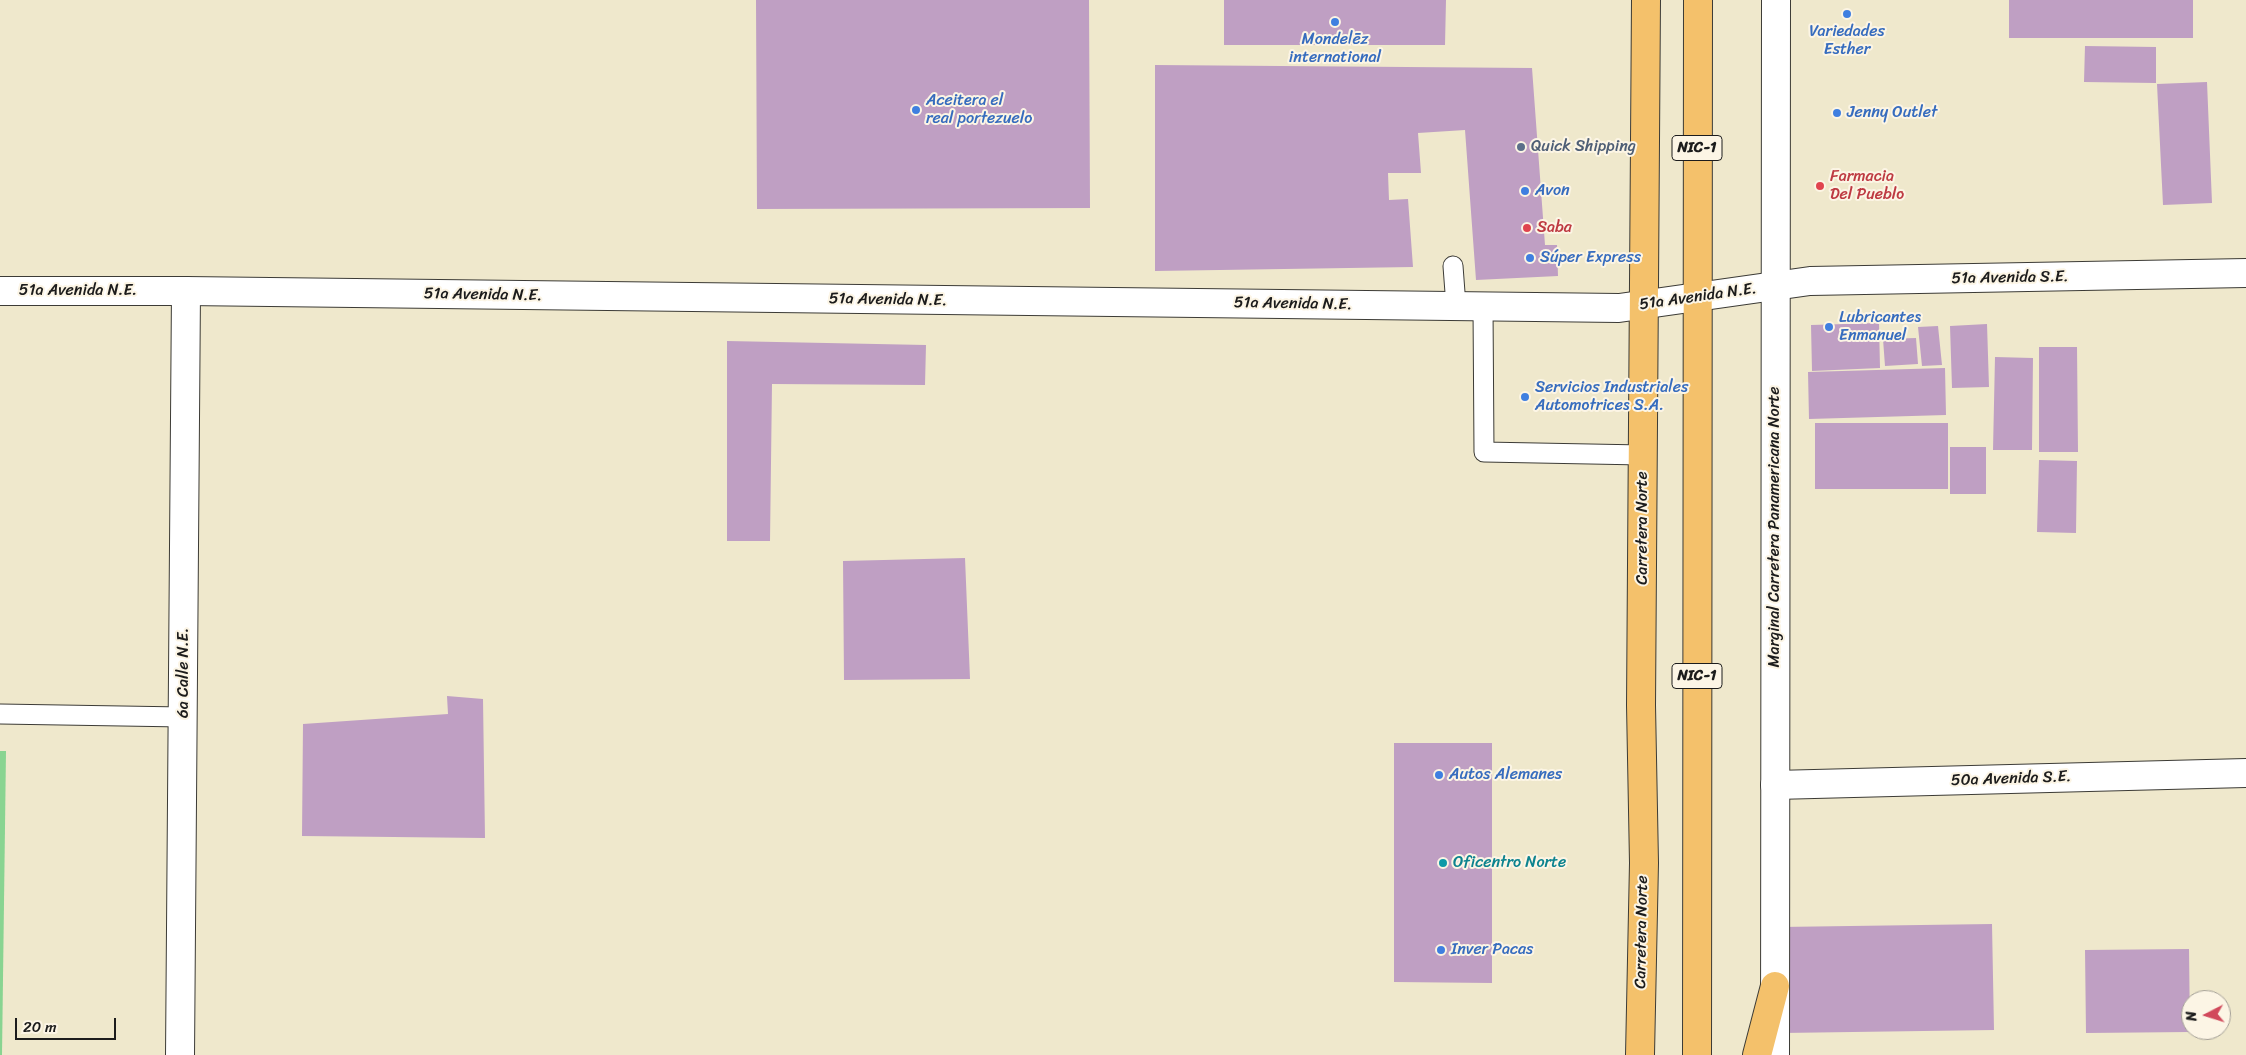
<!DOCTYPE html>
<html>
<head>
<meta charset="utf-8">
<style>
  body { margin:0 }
  #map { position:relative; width:2246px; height:1055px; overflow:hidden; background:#efe8cc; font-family:Sriracha,sans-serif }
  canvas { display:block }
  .north { position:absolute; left:2181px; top:990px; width:50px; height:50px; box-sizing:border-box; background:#fcf5e5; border:1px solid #a29e95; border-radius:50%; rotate:265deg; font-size:14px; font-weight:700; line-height:20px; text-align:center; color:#1c1c1c }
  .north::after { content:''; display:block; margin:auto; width:18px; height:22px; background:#d1495b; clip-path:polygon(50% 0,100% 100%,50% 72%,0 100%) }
  .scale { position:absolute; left:15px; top:1018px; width:101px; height:22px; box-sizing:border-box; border:2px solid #1c1c1c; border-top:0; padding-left:6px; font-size:15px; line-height:18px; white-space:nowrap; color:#1c1c1c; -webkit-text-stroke:4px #fcf5e5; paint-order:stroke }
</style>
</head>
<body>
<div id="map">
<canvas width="2246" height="1055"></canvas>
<div class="north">N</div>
<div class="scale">20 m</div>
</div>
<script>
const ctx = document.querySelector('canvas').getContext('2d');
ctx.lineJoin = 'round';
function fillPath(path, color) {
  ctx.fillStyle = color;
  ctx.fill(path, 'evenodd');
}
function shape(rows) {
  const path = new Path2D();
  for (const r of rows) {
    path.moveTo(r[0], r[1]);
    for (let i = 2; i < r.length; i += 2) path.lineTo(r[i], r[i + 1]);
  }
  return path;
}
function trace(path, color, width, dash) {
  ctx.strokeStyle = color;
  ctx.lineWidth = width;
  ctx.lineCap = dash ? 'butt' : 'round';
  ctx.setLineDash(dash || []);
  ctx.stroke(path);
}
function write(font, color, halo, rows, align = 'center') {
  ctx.font = font + ' Sriracha,sans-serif';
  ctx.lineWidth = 4;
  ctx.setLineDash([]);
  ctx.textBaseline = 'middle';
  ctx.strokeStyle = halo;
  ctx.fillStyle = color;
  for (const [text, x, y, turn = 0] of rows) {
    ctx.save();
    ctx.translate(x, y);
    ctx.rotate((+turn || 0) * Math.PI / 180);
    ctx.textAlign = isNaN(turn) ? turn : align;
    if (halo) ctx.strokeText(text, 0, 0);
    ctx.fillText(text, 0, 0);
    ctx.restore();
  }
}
const green = shape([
  [0,751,6,751,2,1055,0,1055]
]);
const building = shape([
  [756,0,1089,0,1090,208,757,209],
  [1224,0,1446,0,1445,45,1224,45],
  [2009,0,2193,0,2193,38,2009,38],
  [2085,46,2156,47,2156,83,2084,82],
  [1155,65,1532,68,1545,245,1557,245,1558,276,1476,280,1465,130,1418,133,1421,173,1388,173,1389,200,1408,199,1413,267,1155,271],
  [2207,82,2212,203,2163,205,2157,84],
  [1879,323,1880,368,1812,371,1811,325],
  [1987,324,1989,387,1952,388,1950,326],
  [1938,326,1942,365,1922,366,1918,327],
  [1916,338,1918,364,1885,366,1883,339],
  [727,341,926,345,925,385,772,384,770,541,727,541],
  [2039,347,2077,347,2078,452,2039,452],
  [1995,357,2033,358,2032,450,1993,450],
  [1945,368,1946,415,1809,419,1808,372],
  [1815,423,1948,423,1948,489,1815,489],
  [1950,447,1986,447,1986,494,1950,494],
  [2039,460,2077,461,2076,533,2037,532],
  [965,558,970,679,844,680,843,561],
  [447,696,483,699,485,838,302,836,303,724,448,714],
  [1394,743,1492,743,1492,983,1394,982],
  [1992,924,1994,1030,1782,1033,1780,927],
  [2189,949,2190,1032,2086,1033,2085,950]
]);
const service = shape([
  [1453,266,1456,306],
  [1483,307,1484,452,1643,455],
  [0,714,183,717]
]);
const minor = shape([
  [186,291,1619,308,1810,281,2246,273],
  [1775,785,2246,773]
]);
const tertiary = shape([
  [0,291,186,291,180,1055],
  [1775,1055,1776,0]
]);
const trunk = shape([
  [1640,1055,1644,863,1641,705,1646,0],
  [1697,1055,1698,0],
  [1757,1055,1775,986]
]);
const markers = [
  [1847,14,5,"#3f7fe0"],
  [1335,22,5,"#3f7fe0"],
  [916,110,5,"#3f7fe0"],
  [1837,113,5,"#3f7fe0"],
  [1521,147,5,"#5c6f8a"],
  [1820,186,5,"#e0444e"],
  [1525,191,5,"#3f7fe0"],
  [1527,228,5,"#e0444e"],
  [1530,258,5,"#3f7fe0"],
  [1829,327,5,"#3f7fe0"],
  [1525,397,5,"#3f7fe0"],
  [1439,775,5,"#3f7fe0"],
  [1443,863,5,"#0f9aa8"],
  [1441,950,5,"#3f7fe0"]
];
const shields = [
  [1697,148,50],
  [1697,676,50]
];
const shieldNames = [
  ["NIC-1",1697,148],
  ["NIC-1",1697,676]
];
const shopNames = [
  ["Variedades",1847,32,"center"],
  ["Esther",1847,50,"center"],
  ["Mondelēz",1335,40,"center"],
  ["international",1335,58,"center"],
  ["Aceitera el",926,101],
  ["real portezuelo",926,119],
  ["Jenny Outlet",1847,113],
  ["Avon",1535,191],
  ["Súper Express",1540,258],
  ["Lubricantes",1839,318],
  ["Enmanuel",1839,336],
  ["Servicios Industriales",1535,388],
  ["Automotrices S.A.",1535,406],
  ["Autos Alemanes",1449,775],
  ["Inver Pacas",1451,950]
];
const serviceNames = [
  ["Quick Shipping",1531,147]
];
const healthNames = [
  ["Farmacia",1830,177],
  ["Del Pueblo",1830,195],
  ["Saba",1537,228]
];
const streetNames = [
  ["51a Avenida S.E.",2010,278,-1],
  ["51a Avenida N.E.",78,291],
  ["51a Avenida N.E.",483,295,1],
  ["51a Avenida N.E.",1698,297,-8],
  ["51a Avenida N.E.",888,300,1],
  ["51a Avenida N.E.",1293,304,1],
  ["Marginal Carretera Panamericana Norte",1775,527,-90],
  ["Carretera Norte",1643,528,-90],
  ["6a Calle N.E.",184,673,-90],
  ["50a Avenida S.E.",2011,779,-2],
  ["Carretera Norte",1642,932,-89]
];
const cultureNames = [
  ["Oficentro Norte",1453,863]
];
fillPath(green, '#89d491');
fillPath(building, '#bf9fc3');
trace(service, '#3c3b36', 21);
trace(minor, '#3c3b36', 30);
trace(tertiary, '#3c3b36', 30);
trace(trunk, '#3c3b36', 30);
trace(service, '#fff', 19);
trace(minor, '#fff', 28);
trace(tertiary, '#fff', 28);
trace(trunk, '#f4c16b', 28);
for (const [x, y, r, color] of markers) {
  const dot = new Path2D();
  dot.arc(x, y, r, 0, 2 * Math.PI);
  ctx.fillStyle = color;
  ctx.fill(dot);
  trace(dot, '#fcf5e5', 2);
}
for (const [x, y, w] of shields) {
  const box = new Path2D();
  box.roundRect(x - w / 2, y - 12.5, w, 25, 4);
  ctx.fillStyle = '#fcf5e5';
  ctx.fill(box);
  trace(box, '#1c1c1c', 1);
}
write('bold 15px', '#1c1c1c', null, shieldNames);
write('16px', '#366cbe', '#fcf5e5', shopNames, 'left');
write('16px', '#4e5e75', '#fcf5e5', serviceNames, 'left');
write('16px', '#be3a42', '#fcf5e5', healthNames, 'left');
write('16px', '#1c1c1c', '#fcf5e5', streetNames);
write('16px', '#0d838f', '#fcf5e5', cultureNames, 'left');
</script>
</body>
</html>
